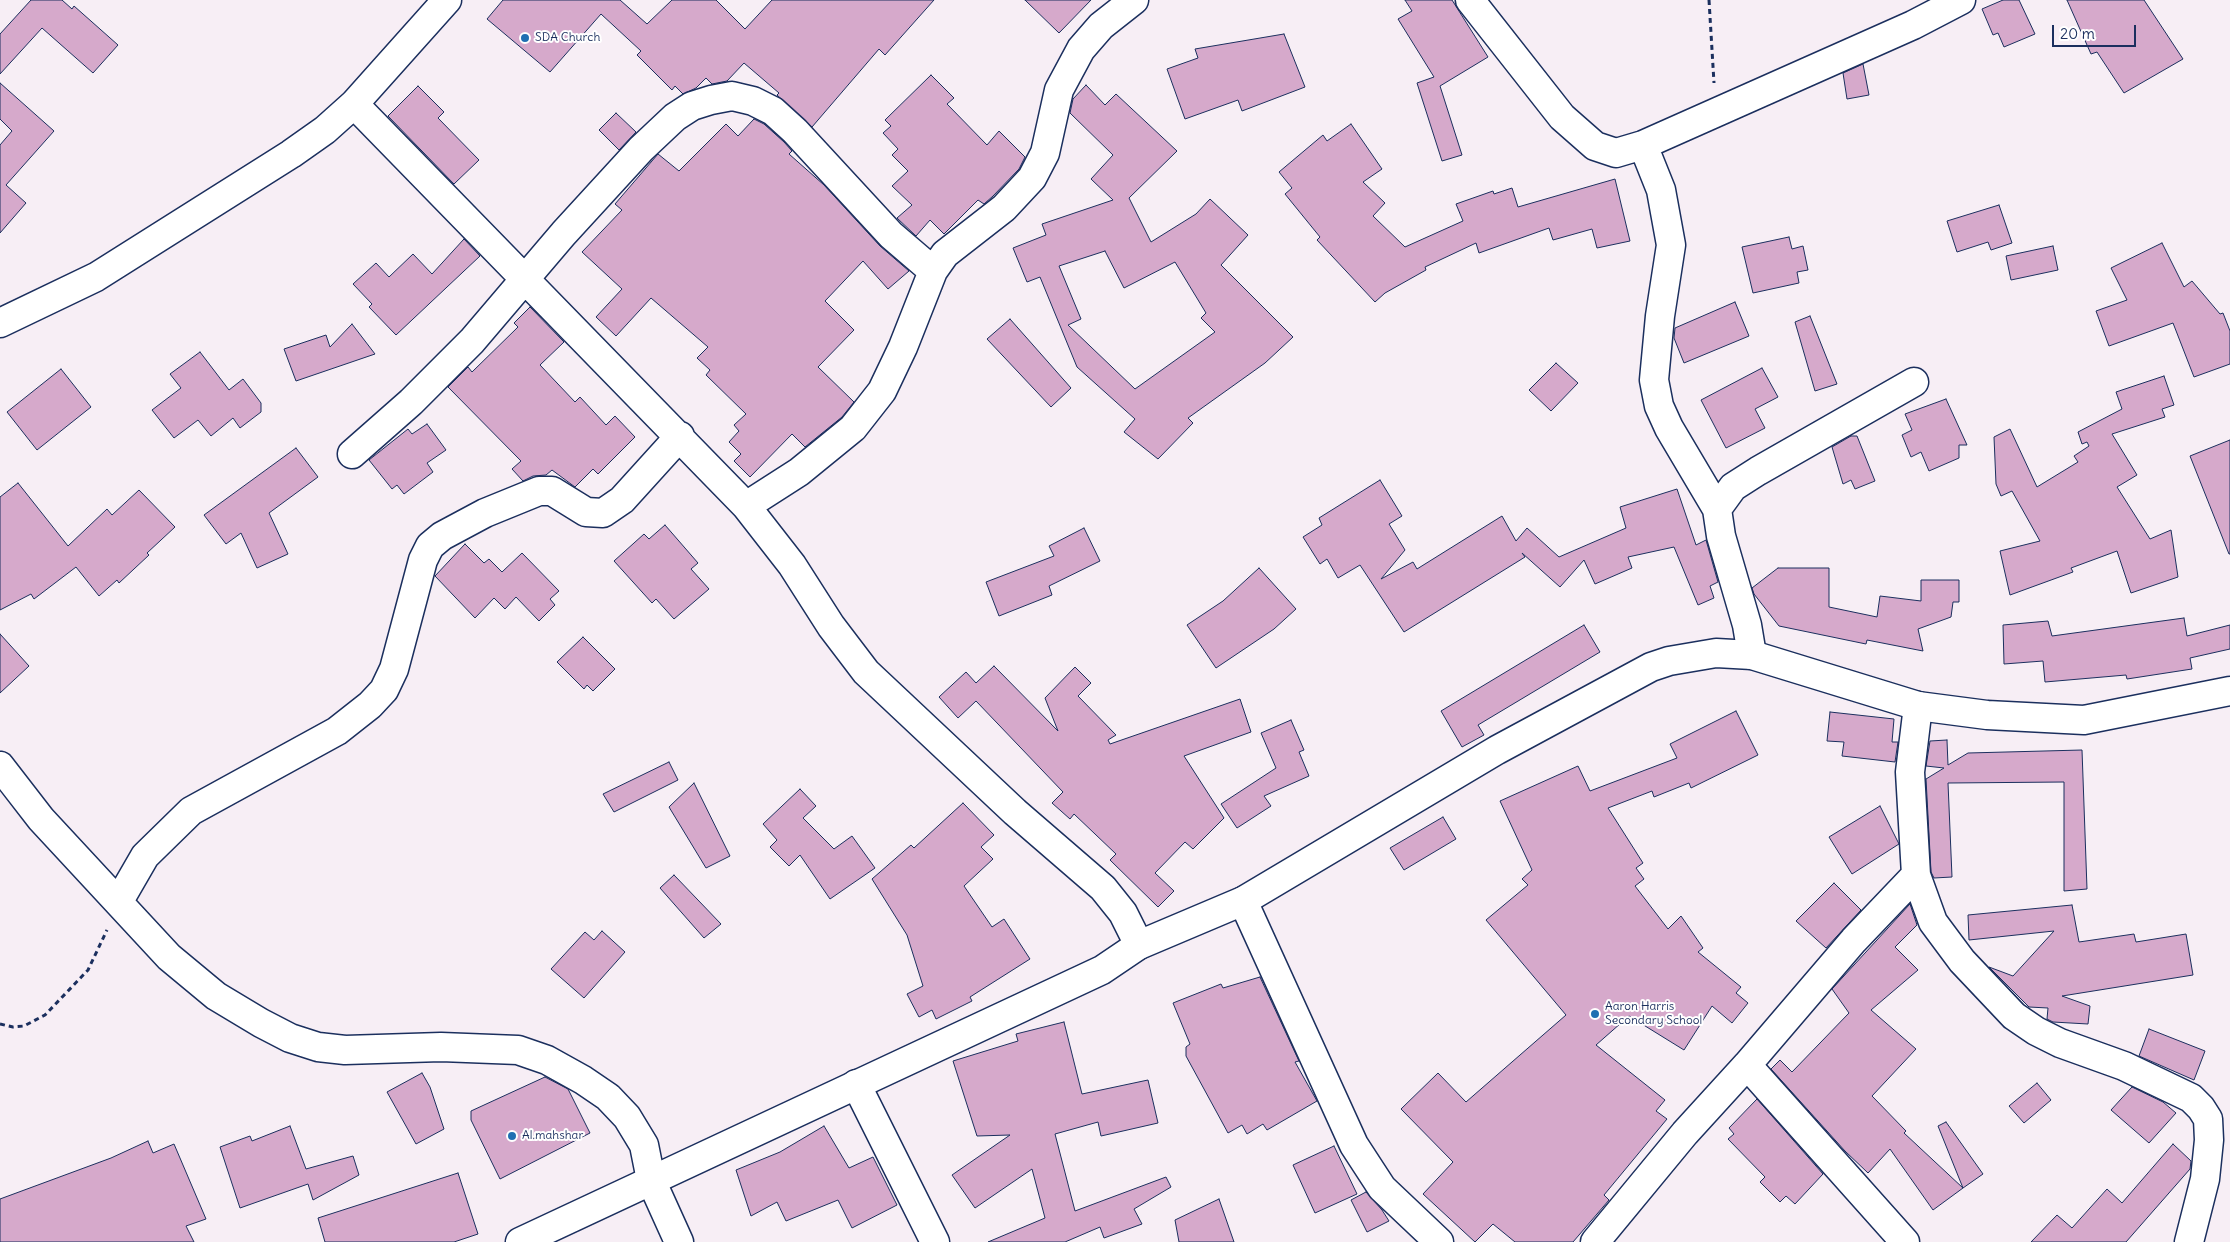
<!DOCTYPE html>
<html>
<head>
<meta charset="utf-8">
<style>
  body { margin:0 }
  #map { position:relative; width:2230px; height:1242px; overflow:hidden; background:#f7eef5; font-family:Delius,sans-serif }
  canvas { display:block }
  .scale { position:absolute; left:2052px; top:25px; width:84px; height:22px; box-sizing:border-box; border:2px solid #1b2f5e; border-top:0; padding-left:6px; font-size:15px; line-height:18px; white-space:nowrap; color:#1b2f5e; -webkit-text-stroke:4px #fff; paint-order:stroke }
</style>
</head>
<body>
<div id="map">
<canvas width="2230" height="1242"></canvas>
<div class="scale">20 m</div>
</div>
<script>
const ctx = document.querySelector('canvas').getContext('2d');
ctx.lineJoin = 'round';
function fillPath(path, color) {
  ctx.fillStyle = color;
  ctx.fill(path, 'evenodd');
}
function shape(rows) {
  const path = new Path2D();
  for (const r of rows) {
    path.moveTo(r[0], r[1]);
    for (let i = 2; i < r.length; i += 2) path.lineTo(r[i], r[i + 1]);
  }
  return path;
}
function trace(path, color, width, dash) {
  ctx.strokeStyle = color;
  ctx.lineWidth = width;
  ctx.lineCap = dash ? 'butt' : 'round';
  ctx.setLineDash(dash || []);
  ctx.stroke(path);
}
function write(font, color, halo, rows, align = 'center') {
  ctx.font = font + ' Delius,sans-serif';
  ctx.lineWidth = 4;
  ctx.setLineDash([]);
  ctx.textBaseline = 'middle';
  ctx.strokeStyle = halo;
  ctx.fillStyle = color;
  for (const [text, x, y, turn = 0] of rows) {
    ctx.save();
    ctx.translate(x, y);
    ctx.rotate((+turn || 0) * Math.PI / 180);
    ctx.textAlign = isNaN(turn) ? turn : align;
    if (halo) ctx.strokeText(text, 0, 0);
    ctx.fillText(text, 0, 0);
    ctx.restore();
  }
}
const building = shape([
  [31,0,62,0,72,9,74,6,118,45,93,73,42,28,0,74,0,34,31,0],
  [503,0,620,0,647,24,672,0,716,0,745,29,772,0,934,0,885,55,879,49,812,127,777,95,779,93,744,63,727,81,712,84,706,78,696,88,683,94,675,86,672,90,637,55,641,51,601,14,550,72,487,19,503,0],
  [1025,0,1091,0,1059,33,1025,0],
  [1405,0,1452,0,1488,57,1440,86,1462,155,1442,161,1417,83,1434,77,1398,19,1412,11,1405,0],
  [2003,0,2019,0,2035,34,2004,47,1998,33,1993,35,1982,9,2003,0],
  [2067,0,2144,0,2183,59,2124,93,2097,52,2091,54,2067,0],
  [1284,34,1305,87,1242,111,1238,100,1185,119,1167,69,1198,58,1195,49,1284,34],
  [1863,64,1869,95,1847,99,1843,73,1863,64],
  [931,75,954,98,947,104,987,145,999,131,1025,157,1019,169,993,196,984,204,978,200,944,234,930,220,916,236,897,218,912,205,892,186,908,171,892,155,898,149,883,133,891,126,885,120,931,75],
  [0,83,54,131,6,185,26,203,0,233,0,145,12,131,0,119,0,83],
  [1086,85,1105,105,1116,94,1177,151,1129,198,1151,242,1196,214,1210,199,1248,235,1221,265,1293,337,1265,363,1188,418,1193,423,1158,459,1124,432,1135,419,1077,367,1040,277,1027,282,1013,248,1046,235,1042,224,1113,200,1091,179,1113,155,1070,113,1073,99,1086,85],
  [1105,251,1124,288,1175,262,1206,313,1201,318,1215,332,1135,389,1068,325,1081,319,1059,266,1105,251],
  [418,86,444,112,438,118,479,160,454,184,388,116,418,86],
  [616,113,636,132,619,150,599,130,616,113],
  [754,119,764,124,784,142,792,151,789,154,824,185,880,246,909,271,888,289,863,261,825,301,854,330,818,367,854,402,842,417,805,447,792,434,750,477,734,461,741,454,729,442,739,431,734,425,746,414,706,375,710,370,697,358,708,347,651,298,616,336,596,317,622,289,582,252,622,210,615,204,658,154,679,171,726,124,738,136,754,119],
  [1351,124,1382,169,1363,182,1385,203,1373,216,1405,247,1463,221,1456,204,1493,191,1494,194,1512,188,1518,207,1615,179,1630,241,1597,248,1592,229,1553,240,1549,228,1479,253,1476,243,1425,267,1426,270,1385,293,1375,302,1317,240,1320,237,1285,194,1292,188,1279,172,1323,135,1327,141,1351,124],
  [1999,205,2012,243,1991,250,1988,242,1957,252,1947,221,1999,205],
  [1789,237,1792,249,1803,246,1808,270,1797,272,1799,283,1753,293,1742,247,1789,237],
  [464,239,480,256,396,335,369,307,372,304,353,284,376,263,389,277,413,254,432,274,464,239],
  [2162,243,2184,287,2192,281,2220,314,2223,313,2230,331,2230,364,2194,377,2173,323,2109,346,2096,311,2127,300,2111,268,2162,243],
  [2053,246,2058,270,2011,280,2006,256,2053,246],
  [1735,302,1749,336,1684,363,1674,338,1675,328,1735,302],
  [530,307,564,342,540,365,575,402,580,397,606,425,615,416,635,437,598,474,593,469,575,487,552,470,546,475,533,476,523,481,512,469,521,461,448,387,468,367,472,372,518,327,514,323,530,307],
  [1810,316,1837,384,1815,391,1795,322,1810,316],
  [1010,319,1071,388,1051,407,987,339,1010,319],
  [352,324,375,354,296,381,284,349,326,335,330,347,352,324],
  [200,352,229,390,243,379,261,403,261,412,240,428,233,418,211,436,198,420,174,438,152,410,181,388,170,374,200,352],
  [1556,363,1578,383,1551,411,1529,390,1556,363],
  [1762,368,1778,397,1755,409,1765,428,1726,448,1701,400,1762,368],
  [61,369,91,407,37,450,7,412,61,369],
  [2164,376,2174,405,2162,409,2165,417,2112,434,2137,475,2117,487,2150,539,2171,530,2178,577,2131,593,2117,551,2071,568,2073,572,2010,595,2000,551,2040,541,2012,491,2001,496,1996,484,1994,437,2010,429,2037,487,2078,462,2074,456,2089,446,2087,442,2082,444,2078,432,2122,409,2116,392,2164,376],
  [1946,399,1967,445,1959,445,1959,458,1929,471,1921,452,1911,457,1902,435,1912,430,1905,414,1946,399],
  [427,424,446,450,427,463,433,472,404,494,397,485,392,489,369,460,408,429,412,434,427,424],
  [1851,436,1857,436,1875,481,1855,489,1851,480,1843,484,1832,447,1851,436],
  [2230,440,2230,554,2229,554,2190,456,2230,440],
  [296,448,318,477,269,513,288,554,257,568,241,533,226,544,204,515,296,448],
  [1380,480,1402,516,1389,524,1405,550,1381,579,1413,562,1417,569,1502,516,1516,541,1527,528,1559,557,1626,528,1620,507,1677,489,1696,545,1706,540,1718,582,1710,586,1714,598,1698,605,1674,547,1628,557,1632,568,1595,584,1584,560,1560,587,1522,553,1525,557,1404,632,1360,565,1338,578,1327,559,1320,564,1303,537,1322,525,1319,518,1380,480],
  [18,483,68,546,107,509,112,515,139,490,175,527,147,553,149,555,119,583,117,580,99,596,76,567,34,599,31,594,0,610,0,497,18,483],
  [665,525,698,563,691,569,709,589,674,619,656,599,652,603,614,561,644,534,649,539,665,525],
  [1084,528,1100,561,1049,586,1052,595,999,616,986,582,1054,556,1049,546,1084,528],
  [465,544,484,563,489,559,502,572,522,553,559,591,550,599,555,605,539,621,516,597,505,609,494,598,475,618,435,576,465,544],
  [1259,568,1296,609,1274,629,1216,668,1187,625,1223,601,1259,568],
  [1778,568,1829,568,1829,607,1877,617,1880,596,1921,601,1921,580,1959,580,1959,602,1953,602,1951,617,1918,629,1923,651,1867,640,1866,644,1779,626,1754,594,1752,588,1778,568],
  [2184,618,2187,636,2230,625,2230,649,2190,658,2192,669,2127,679,2126,675,2045,682,2043,661,2004,664,2003,625,2048,621,2052,636,2184,618],
  [1584,625,1600,652,1478,725,1484,735,1462,747,1441,711,1584,625],
  [0,634,29,666,0,693,0,634],
  [583,637,615,669,593,691,587,685,584,689,557,662,583,637],
  [994,666,1058,731,1045,698,1075,667,1091,683,1078,696,1116,735,1108,740,1110,744,1240,699,1251,732,1184,756,1224,818,1193,849,1185,842,1155,873,1174,891,1158,907,1110,860,1116,854,1074,814,1070,819,1052,803,1063,792,976,701,958,718,939,697,966,672,976,683,994,666],
  [1736,711,1758,755,1691,788,1689,783,1654,797,1652,791,1608,808,1643,863,1636,868,1644,879,1635,886,1668,929,1681,916,1703,948,1698,952,1741,987,1736,993,1748,1003,1732,1023,1712,1006,1684,1050,1629,1016,1596,1045,1665,1100,1656,1111,1667,1119,1604,1195,1609,1200,1573,1242,1515,1242,1493,1224,1475,1242,1423,1194,1453,1162,1401,1109,1438,1073,1466,1102,1566,1015,1486,920,1528,885,1522,879,1532,870,1500,801,1578,766,1590,791,1677,758,1670,744,1736,711],
  [1830,712,1894,719,1892,742,1898,742,1895,762,1842,756,1844,742,1827,741,1830,712],
  [1291,720,1304,750,1299,752,1309,776,1264,796,1271,806,1237,828,1221,804,1276,768,1261,733,1291,720],
  [1947,740,1948,765,1968,753,2082,750,2087,889,2064,891,2064,782,1948,783,1952,877,1934,878,1931,872,1926,779,1944,768,1926,766,1930,741,1947,740],
  [669,762,678,780,614,812,603,794,669,762],
  [694,783,730,856,706,868,669,807,694,783],
  [800,789,816,806,803,818,834,849,852,836,875,868,830,899,800,855,789,866,770,847,777,840,763,824,800,789],
  [963,803,994,835,981,847,993,859,964,886,992,927,1004,919,1030,959,970,997,972,1001,936,1019,932,1010,919,1017,907,994,923,986,907,935,872,879,911,845,914,848,963,803],
  [1880,806,1899,844,1852,874,1829,837,1880,806],
  [1443,817,1456,839,1404,870,1390,848,1443,817],
  [674,875,721,924,704,938,660,888,674,875],
  [1834,883,1861,910,1826,948,1796,921,1834,883],
  [1910,904,1917,925,1895,947,1918,970,1871,1010,1916,1049,1872,1096,1906,1131,1904,1133,1963,1188,1933,1210,1890,1149,1868,1173,1845,1151,1771,1069,1780,1060,1792,1072,1849,1013,1832,989,1910,904],
  [2072,905,2079,942,2134,934,2136,942,2186,934,2193,975,2062,996,2090,1006,2088,1024,2053,1022,2047,1019,2048,1008,2029,1007,1989,967,2013,976,2054,931,1969,940,1968,915,2072,905],
  [602,931,625,952,584,998,551,969,585,932,594,940,602,931],
  [1260,977,1299,1061,1295,1062,1317,1101,1267,1130,1263,1124,1247,1134,1242,1125,1228,1133,1186,1056,1186,1047,1190,1044,1173,1003,1221,984,1223,988,1260,977],
  [1064,1022,1082,1094,1148,1080,1158,1123,1101,1136,1098,1122,1055,1134,1075,1211,1166,1177,1171,1187,1134,1209,1142,1224,1104,1238,1100,1227,1065,1242,988,1242,1045,1218,1032,1169,975,1208,952,1175,1010,1135,977,1136,953,1061,1018,1041,1016,1034,1064,1022],
  [2149,1029,2205,1051,2194,1080,2139,1056,2149,1029],
  [422,1073,430,1087,444,1129,416,1144,387,1092,422,1073],
  [545,1077,568,1089,590,1133,500,1179,471,1120,471,1111,545,1077],
  [2037,1083,2051,1100,2024,1123,2009,1106,2037,1083],
  [2132,1087,2163,1102,2176,1113,2149,1143,2111,1110,2132,1087],
  [1757,1099,1823,1174,1795,1204,1786,1196,1780,1202,1760,1182,1765,1177,1728,1139,1734,1134,1729,1128,1757,1099],
  [1946,1122,1983,1174,1963,1188,1938,1126,1946,1122],
  [290,1126,306,1169,353,1156,359,1175,313,1200,308,1184,240,1208,220,1147,250,1136,252,1141,290,1126],
  [824,1126,849,1168,873,1157,897,1205,852,1228,838,1200,786,1221,777,1202,751,1216,736,1170,780,1152,824,1126],
  [148,1141,153,1153,174,1144,206,1219,186,1226,194,1242,0,1242,0,1199,111,1158,148,1141],
  [2173,1144,2191,1161,2190,1169,2126,1242,2031,1242,2057,1215,2072,1228,2107,1189,2122,1203,2173,1144],
  [1334,1146,1357,1194,1315,1213,1293,1165,1334,1146],
  [458,1173,478,1234,454,1242,325,1242,318,1218,458,1173],
  [1366,1192,1382,1210,1389,1221,1367,1232,1351,1200,1366,1192],
  [1219,1199,1234,1242,1179,1242,1175,1220,1219,1199]
]);
const path = shape([
  [1709,0,1714,83],
  [0,1024,13,1027,24,1026,45,1015,88,970,107,930]
]);
const street = shape([
  [1470,0,1562,117,1595,146,1616,153,1643,145,1913,25,1961,0],
  [354,104,746,506,792,565,831,626,866,672,1015,812,1103,888,1123,913,1139,945],
  [1643,145,1661,190,1671,245,1660,316,1654,380,1659,406,1669,428,1717,509],
  [0,323,96,277,291,154,325,130,354,104,447,0],
  [352,454,411,402,472,341,564,233,641,149,675,117,692,106,711,100,732,96,753,101,773,111,795,131,891,235,933,271],
  [746,506,799,472,853,428,882,391,903,347,933,271,945,254,1004,208,1032,178,1045,153,1059,90,1081,49,1101,26,1134,0],
  [1752,655,1747,625,1721,536,1717,509,1733,487,1758,471,1914,382],
  [1918,706,1910,772,1916,875,1933,922,1962,961,2014,1016,2036,1031,2060,1043,2124,1066,2191,1098,2201,1108,2208,1119,2209,1140,2205,1179,2189,1242],
  [0,766,41,819,169,957,216,996,261,1023,290,1038,318,1047,345,1050,441,1047,518,1050,547,1060,583,1080,608,1097,627,1117,644,1145,651,1180,679,1242],
  [119,901,145,856,191,811,337,731,370,705,384,690,394,669,423,560,430,546,442,536,485,513,539,491,552,491,586,512,603,513,622,500,680,436],
  [1243,901,1354,1145,1382,1188,1439,1242],
  [1747,1065,1905,1242],
  [856,1084,935,1242],
  [1595,1242,1685,1133,1747,1065,1854,940,1916,875]
]);
const secondary = shape([
  [520,1242,1102,970,1139,945,1243,901,1497,750,1651,667,1669,661,1716,653,1752,655,1918,706,1987,715,2084,720,2230,691]
]);
const markers = [
  [525,38,5,"#1f6fb2"],
  [1595,1014,5,"#1f6fb2"],
  [512,1136,5,"#1f6fb2"]
];
const poiNames = [
  ["SDA Church",535,38],
  ["Aaron Harris",1605,1007],
  ["Secondary School",1605,1021],
  ["Al.mahshar",522,1136]
];
fillPath(building, '#d6a9cb');
trace(building, '#1b2f5e', 1);
trace(street, '#1b2f5e', 31);
trace(secondary, '#1b2f5e', 31);
trace(path, '#1b2f5e', 3, [5, 4]);
trace(street, '#fff', 28);
trace(secondary, '#fff', 28);
for (const [x, y, r, color] of markers) {
  const dot = new Path2D();
  dot.arc(x, y, r, 0, 2 * Math.PI);
  ctx.fillStyle = color;
  ctx.fill(dot);
  trace(dot, '#fff', 2);
}
write('12px', '#1b2f5e', '#fff', poiNames, 'left');
</script>
</body>
</html>
